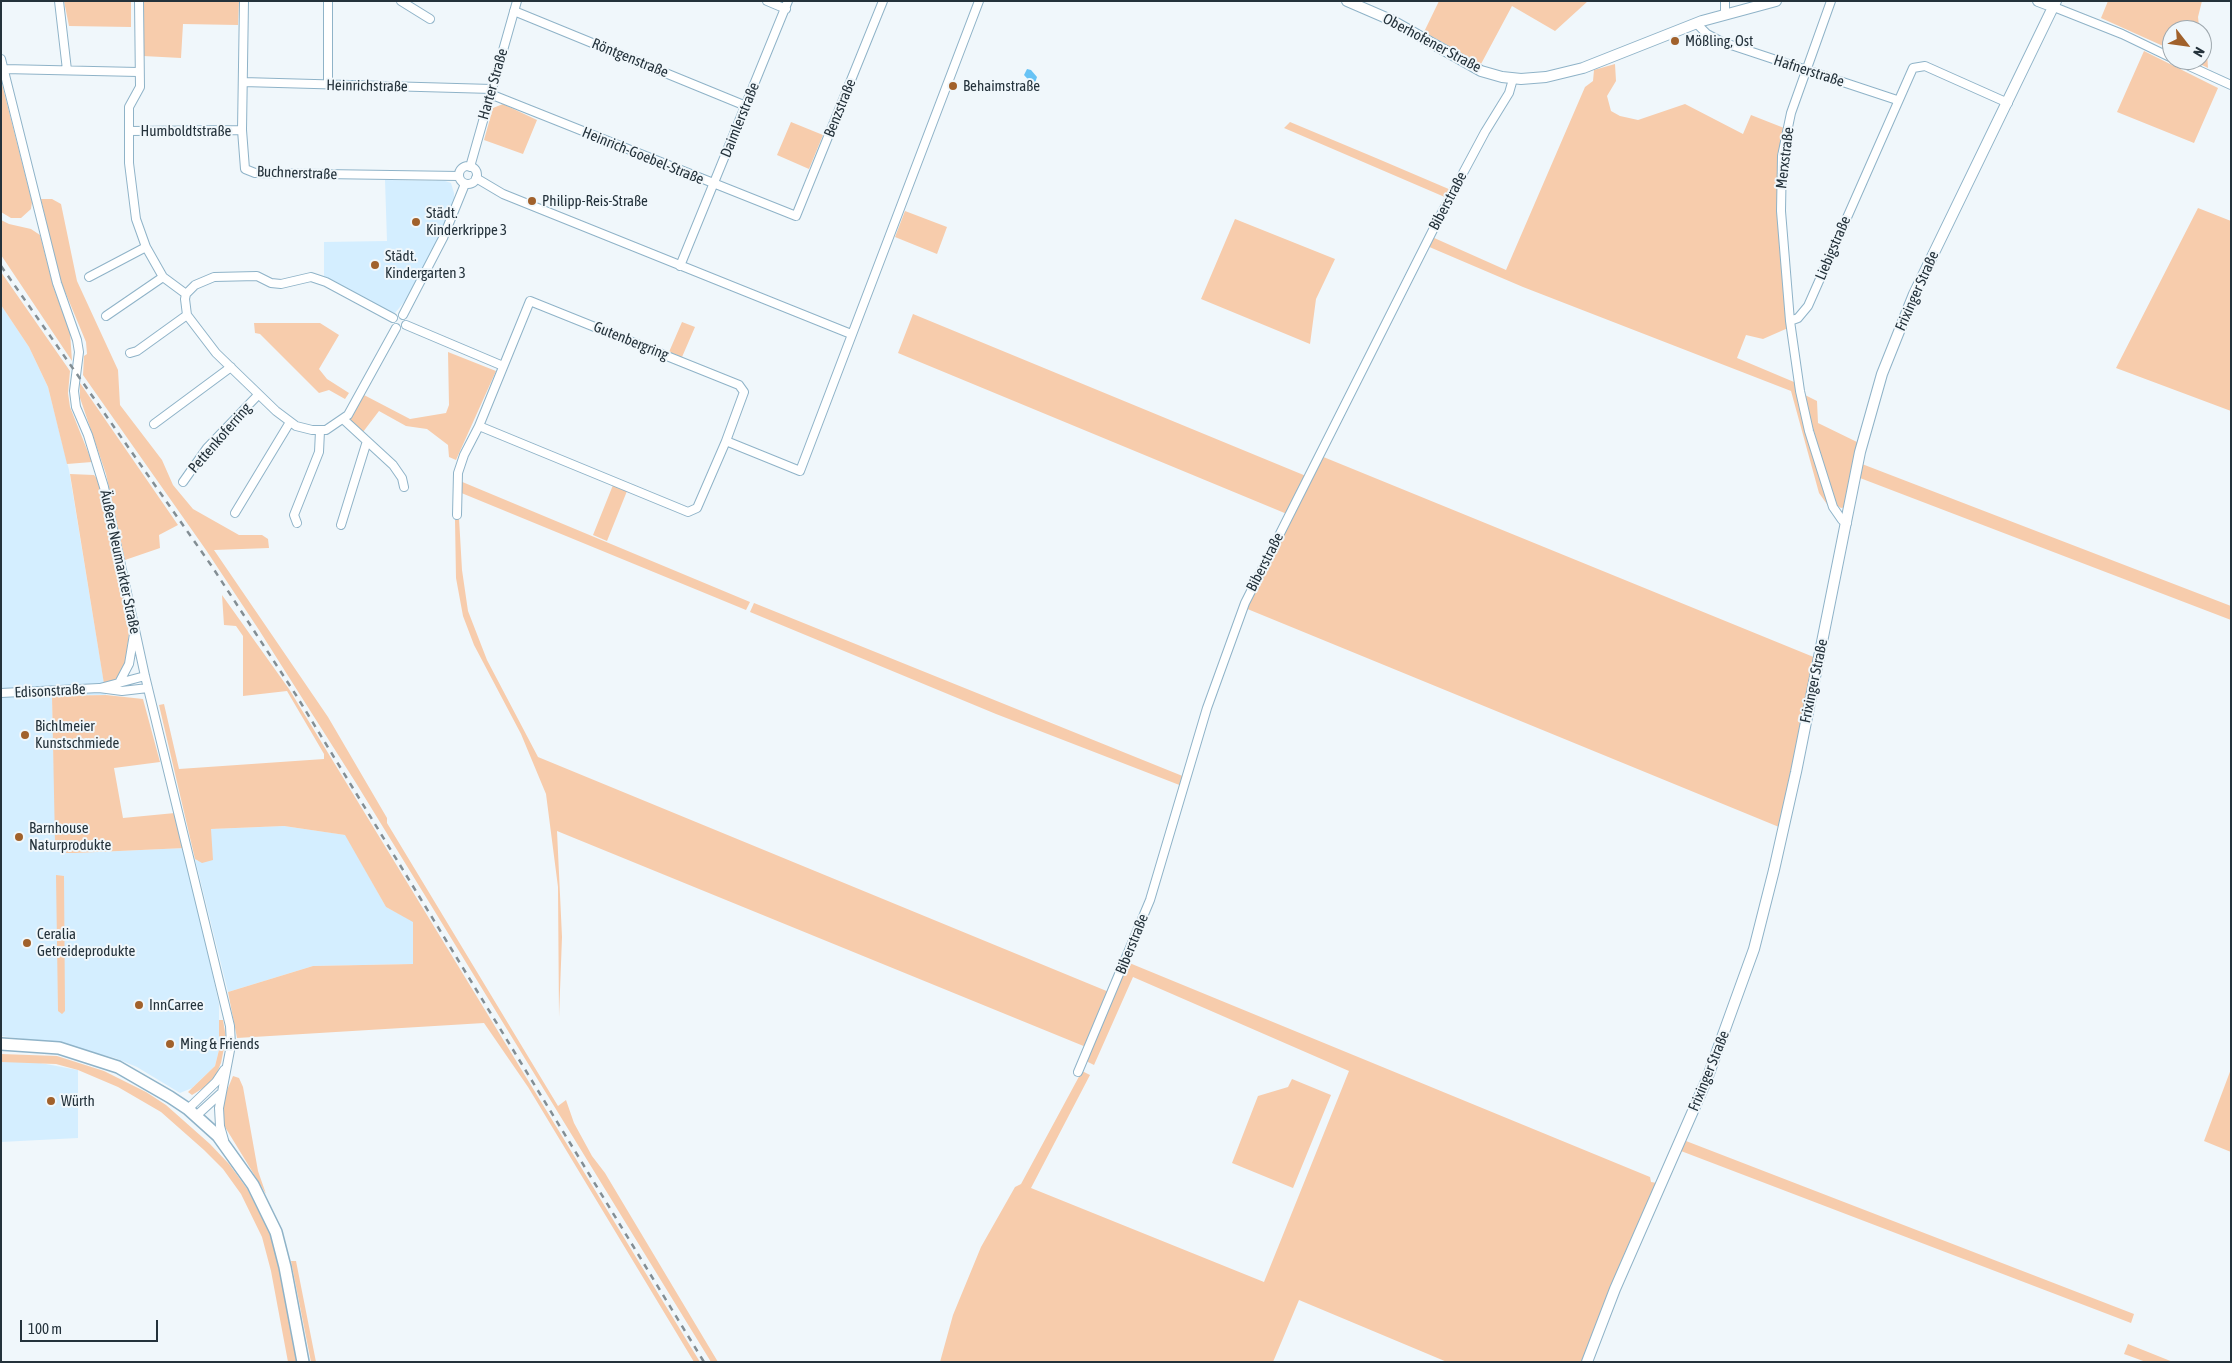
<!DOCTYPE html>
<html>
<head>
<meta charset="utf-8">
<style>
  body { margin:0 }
  #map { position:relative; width:2232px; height:1363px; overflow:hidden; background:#f0f7fb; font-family:"Asap Condensed",sans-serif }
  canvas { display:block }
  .frame { position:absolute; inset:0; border:2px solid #24323b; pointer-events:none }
  .north { position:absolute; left:2162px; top:20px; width:50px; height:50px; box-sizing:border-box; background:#f0f7fb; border:1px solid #9ea8ae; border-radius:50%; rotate:120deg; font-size:14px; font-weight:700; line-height:20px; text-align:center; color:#24323b }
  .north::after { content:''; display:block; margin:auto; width:18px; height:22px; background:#a1612b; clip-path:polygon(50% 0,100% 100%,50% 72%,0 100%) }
  .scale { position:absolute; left:20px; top:1320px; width:138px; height:22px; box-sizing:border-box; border:2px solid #24323b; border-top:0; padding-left:6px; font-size:15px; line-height:18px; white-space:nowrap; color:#24323b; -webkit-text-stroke:4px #f0f7fb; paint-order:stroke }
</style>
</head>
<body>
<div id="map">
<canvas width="2232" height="1363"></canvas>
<div class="frame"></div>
<div class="north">N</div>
<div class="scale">100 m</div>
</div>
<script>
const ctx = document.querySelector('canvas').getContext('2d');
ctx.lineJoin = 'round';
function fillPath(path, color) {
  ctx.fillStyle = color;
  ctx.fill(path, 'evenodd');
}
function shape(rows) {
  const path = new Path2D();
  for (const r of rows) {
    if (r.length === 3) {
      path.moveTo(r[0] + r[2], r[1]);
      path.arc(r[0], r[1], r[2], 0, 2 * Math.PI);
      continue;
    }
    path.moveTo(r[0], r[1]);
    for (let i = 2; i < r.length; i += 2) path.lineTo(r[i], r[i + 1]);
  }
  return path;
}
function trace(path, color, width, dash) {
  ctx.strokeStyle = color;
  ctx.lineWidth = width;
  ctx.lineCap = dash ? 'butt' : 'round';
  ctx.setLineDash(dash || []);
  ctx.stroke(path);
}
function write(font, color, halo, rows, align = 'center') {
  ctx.font = font + ' "Asap Condensed",sans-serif';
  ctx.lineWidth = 4;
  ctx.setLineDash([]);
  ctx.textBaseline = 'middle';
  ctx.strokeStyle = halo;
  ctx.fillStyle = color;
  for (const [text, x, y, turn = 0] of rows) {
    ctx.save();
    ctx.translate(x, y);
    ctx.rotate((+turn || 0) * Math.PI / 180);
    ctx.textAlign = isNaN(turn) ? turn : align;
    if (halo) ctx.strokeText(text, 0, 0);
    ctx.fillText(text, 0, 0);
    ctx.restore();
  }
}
const built = shape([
  [385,180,445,181,451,183,454,193,454,200,444,228,409,296,395,313,390,312,324,276,324,242,387,241],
  [1,305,29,347,48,387,69,470,106,695,52,696,56,842,66,842,66,853,75,853,185,848,219,1004,219,1050,215,1066,192,1088,180,1093,137,1067,115,1058,54,1043,1,1036],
  [284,826,346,835,386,907,413,921,413,964,313,966,228,992,195,859,198,861,211,829],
  [1,1062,35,1062,78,1070,78,1138,1,1142]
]);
const green = shape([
  [64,1,131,1,131,27,69,26],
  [144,1,239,1,238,25,183,24,181,58,143,56],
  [1439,1,1588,1,1555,31,1512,6,1481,64,1424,32],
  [2108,1,2202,1,2198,17,2199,26,2202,30,2172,30,2172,50,2101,18],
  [2202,30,2206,36,2208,68,2192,60,2202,60],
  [2144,51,2218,88,2194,143,2117,112],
  [1615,64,1616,81,1607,96,1611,111,1620,116,1638,120,1685,104,1743,134,1751,115,1784,128,1777,179,1788,328,1763,339,1746,335,1737,358,1794,382,1829,507,1819,493,1791,391,1523,287,1427,246,1432,237,1506,270,1585,87,1593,81,1594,70],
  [1,80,32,202,31,209,21,218,11,218,1,212],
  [503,104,537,120,523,154,484,140,493,108],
  [791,122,823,135,809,169,777,155],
  [1290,122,1376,158,1451,190,1447,198,1284,128],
  [41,199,52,199,61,204,77,281,118,370,120,405,162,460,173,485,193,509,239,535,262,535,268,539,269,548,214,550,328,717,387,818,387,823,558,1106,566,1100,574,1123,592,1156,605,1173,718,1362,711,1362,356,783,259,630,206,550,83,375,84,356,87,354,86,342,59,277],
  [2198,208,2231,221,2231,411,2116,368],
  [905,211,947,227,937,254,895,237],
  [1235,219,1335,259,1316,299,1310,344,1201,299],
  [1,220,9,224,31,229,40,235,54,289,70,332,72,361,1,255],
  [1,272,70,371,68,393,70,407,92,462,67,464,48,387,29,347,1,305],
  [913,314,1306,476,1287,514,898,353],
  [682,322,695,327,682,357,669,352],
  [254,323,320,323,339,335,319,369,327,379,349,393,345,399,329,390,319,393,260,334,255,333],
  [448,352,496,371,456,460,449,457,448,445,427,429,406,426,379,411,363,432,347,419,364,395,410,419,446,413,449,405],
  [80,383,178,525,159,535,160,548,125,560,106,474,80,398],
  [1803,394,1817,401,1818,423,1857,442,1846,507,1841,508,1835,504],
  [1321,456,1816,658,1779,827,1245,608],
  [1862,464,2231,606,2231,620,1860,478],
  [70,474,94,475,98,480,127,615,129,633,125,666,122,674,115,681,104,684],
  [460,481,750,602,746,610,459,492],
  [613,485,627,491,607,541,593,535],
  [459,518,462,570,468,611,487,660,538,757,1109,992,1086,1047,557,831,562,937,559,1017,558,887,546,794,521,734,474,645,463,616,456,578,455,520],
  [222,595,289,689,700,1362,694,1362,528,1087,484,1023,237,1038,228,992,313,966,413,964,413,922,386,907,345,835,284,826,211,829,213,860,202,863,195,859,159,705,164,704,179,769,324,759,324,754,287,691,243,696,243,636,236,626,224,625],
  [754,603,1185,777,1182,786,996,714,750,612],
  [106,695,143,699,160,762,114,768,123,818,175,813,185,848,75,853,66,853,66,842,55,842,52,696],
  [56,875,64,876,65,1011,62,1014,58,1011],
  [1127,962,1650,1177,1651,1182,1657,1183,1582,1362,1447,1362,1299,1300,1273,1362,940,1362,953,1315,981,1247,1015,1187,1021,1184,1082,1071,1090,1075,1031,1188,1264,1282,1349,1071,1133,977,1094,1065,1088,1062,1087,1057],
  [219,1020,223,1020,226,1038,221,1063,216,1075,208,1085,192,1095,188,1092,215,1066,219,1050],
  [1,1054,57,1056,104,1071,146,1092,166,1105,210,1144,229,1164,248,1190,270,1234,279,1269,297,1362,288,1362,271,1271,262,1237,241,1194,223,1169,204,1150,161,1112,118,1087,78,1070,56,1064,1,1062],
  [2231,1069,2231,1152,2204,1141],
  [233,1076,239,1078,243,1087,258,1171,266,1194,222,1122,221,1112,223,1100],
  [1292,1079,1331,1095,1293,1188,1232,1163,1258,1096,1288,1087],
  [1686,1141,2134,1314,2131,1323,1681,1151],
  [291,1261,296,1261,316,1362,311,1362],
  [2128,1344,2173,1362,2146,1362,2124,1354]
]);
const water = shape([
  [1027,69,1031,70,1037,77,1034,86,1024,75]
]);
const minor = shape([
  [59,1,67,70],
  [244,1,242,130,245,169,255,173,459,176],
  [328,1,328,85],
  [401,1,430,19],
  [767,1,786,9],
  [1725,1,1725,14],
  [2054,7,2122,34,2172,58],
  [514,11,746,106],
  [1697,24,1707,34,1722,42,1897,100],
  [1,59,57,283,77,340,79,352,74,391,76,407,88,435,104,487,145,676,230,1026,231,1045,219,1108,220,1126,224,1140],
  [2176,60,2231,85],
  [4,69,138,72],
  [243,82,492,89],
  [490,94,796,216,883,1],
  [129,131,129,107,140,87,139,1],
  [468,175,9],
  [470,167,517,1],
  [476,178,503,194,851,334],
  [680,266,788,1],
  [89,277,146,247],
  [186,294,163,277,146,247,136,219,129,163,129,131,242,130],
  [403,315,443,238,465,184],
  [106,316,163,277],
  [393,318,326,282,311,277,281,284,271,283,257,276,214,277,195,285,186,294,185,299,187,315,216,353,276,411,296,426,312,430,326,430,348,415,396,328],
  [1790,321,1781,211,1782,156,1791,113,1831,1],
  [406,325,503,366],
  [130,353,137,351,187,315],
  [343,419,393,465,402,478,404,487],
  [154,424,231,367],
  [726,441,697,508,688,512,479,426,530,301,739,385,744,392,726,441,800,471,979,1],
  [183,482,207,448,258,395],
  [235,513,290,422],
  [457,515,458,473,464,455,479,426],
  [297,523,294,515,319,452,320,431],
  [1847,523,1842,520,1833,507,1809,431,1800,391,1790,321,1798,318,1808,306,1913,68,1925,66,2008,103],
  [341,525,367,441],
  [120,681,129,664,134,634],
  [100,688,145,676],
  [1,693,99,688,122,691,148,688],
  [1078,1072,1150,900,1207,708,1245,603,1439,218,1485,132,1509,93,1513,79],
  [188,1109,216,1082,224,1070],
  [196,1116,220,1094]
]);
const tertiary = shape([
  [1347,1,1391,20,1481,71,1502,77,1521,79,1546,77,1583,68,1702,21,1776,1],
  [2038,1,2054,7],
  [1587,1362,1615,1289,1707,1079,1754,949,1774,870,1796,772,1860,452,1882,374,1914,294,2056,1]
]);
const secondary = shape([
  [1,1044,59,1048,118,1067,170,1097,188,1109,218,1136,253,1185,276,1232,285,1267,303,1362]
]);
const rail = shape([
  [1,266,211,565,296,695,704,1362]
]);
const markers = [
  [1675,41,5,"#a1612b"],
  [953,86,5,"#a1612b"],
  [532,201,5,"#a1612b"],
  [416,222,5,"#a1612b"],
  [375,265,5,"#a1612b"],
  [25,735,5,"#a1612b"],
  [19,837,5,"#a1612b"],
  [27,943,5,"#a1612b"],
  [139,1005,5,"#a1612b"],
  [170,1044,5,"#a1612b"],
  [51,1101,5,"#a1612b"]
];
const poiNames = [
  ["Mößling, Ost",1685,41],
  ["Behaimstraße",963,86],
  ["Philipp-Reis-Straße",542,201],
  ["Städt.",426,213],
  ["Kinderkrippe 3",426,230],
  ["Städt.",385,256],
  ["Kindergarten 3",385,273],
  ["Bichlmeier",35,726],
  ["Kunstschmiede",35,743],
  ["Barnhouse",29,828],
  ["Naturprodukte",29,845],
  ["Ceralia",37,934],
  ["Getreideprodukte",37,951],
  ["InnCarree",149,1005],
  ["Ming & Friends",180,1044],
  ["Würth",61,1101]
];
const streetNames = [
  ["Oberhofener Straße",1432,43,28],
  ["Röntgenstraße",630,58,22],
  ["Hafnerstraße",1809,71,18],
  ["Harter Straße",493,84,-74],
  ["Heinrichstraße",367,86,1],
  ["Benzstraße",840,108,-68],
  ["Daimlerstraße",740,120,-68],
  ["Humboldtstraße",186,131],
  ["Heinrich-Goebel-Straße",643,156,22],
  ["Merxstraße",1785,158,-83],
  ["Buchnerstraße",297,173,2],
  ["Biberstraße",1448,201,-62],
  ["Liebigstraße",1833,248,-67],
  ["Frixinger Straße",1917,291,-66],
  ["Gutenbergring",631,341,22],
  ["Pettenkoferring",220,438,-49],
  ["Äußere Neumarkter Straße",120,562,78],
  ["Biberstraße",1265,562,-63],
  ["Frixinger Straße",1814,681,-78],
  ["Edisonstraße",50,691,-3],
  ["Biberstraße",1132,944,-68],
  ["Frixinger Straße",1709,1071,-68]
];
fillPath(built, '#d4eeff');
fillPath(green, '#f7ccac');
fillPath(water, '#67c3f5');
trace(minor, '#8fb3c8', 10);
trace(tertiary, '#8fb3c8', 12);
trace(secondary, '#8fb3c8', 14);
trace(minor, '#fff', 8);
trace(tertiary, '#fff', 10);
trace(secondary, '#fff', 11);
trace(rail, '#838e94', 2.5, [6, 6]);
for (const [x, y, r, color] of markers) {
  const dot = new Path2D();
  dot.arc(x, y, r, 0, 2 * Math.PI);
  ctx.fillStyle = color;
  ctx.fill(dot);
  trace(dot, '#f0f7fb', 2);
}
write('15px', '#24323b', '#f0f7fb', poiNames, 'left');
write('15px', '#24323b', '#f0f7fb', streetNames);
</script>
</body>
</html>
